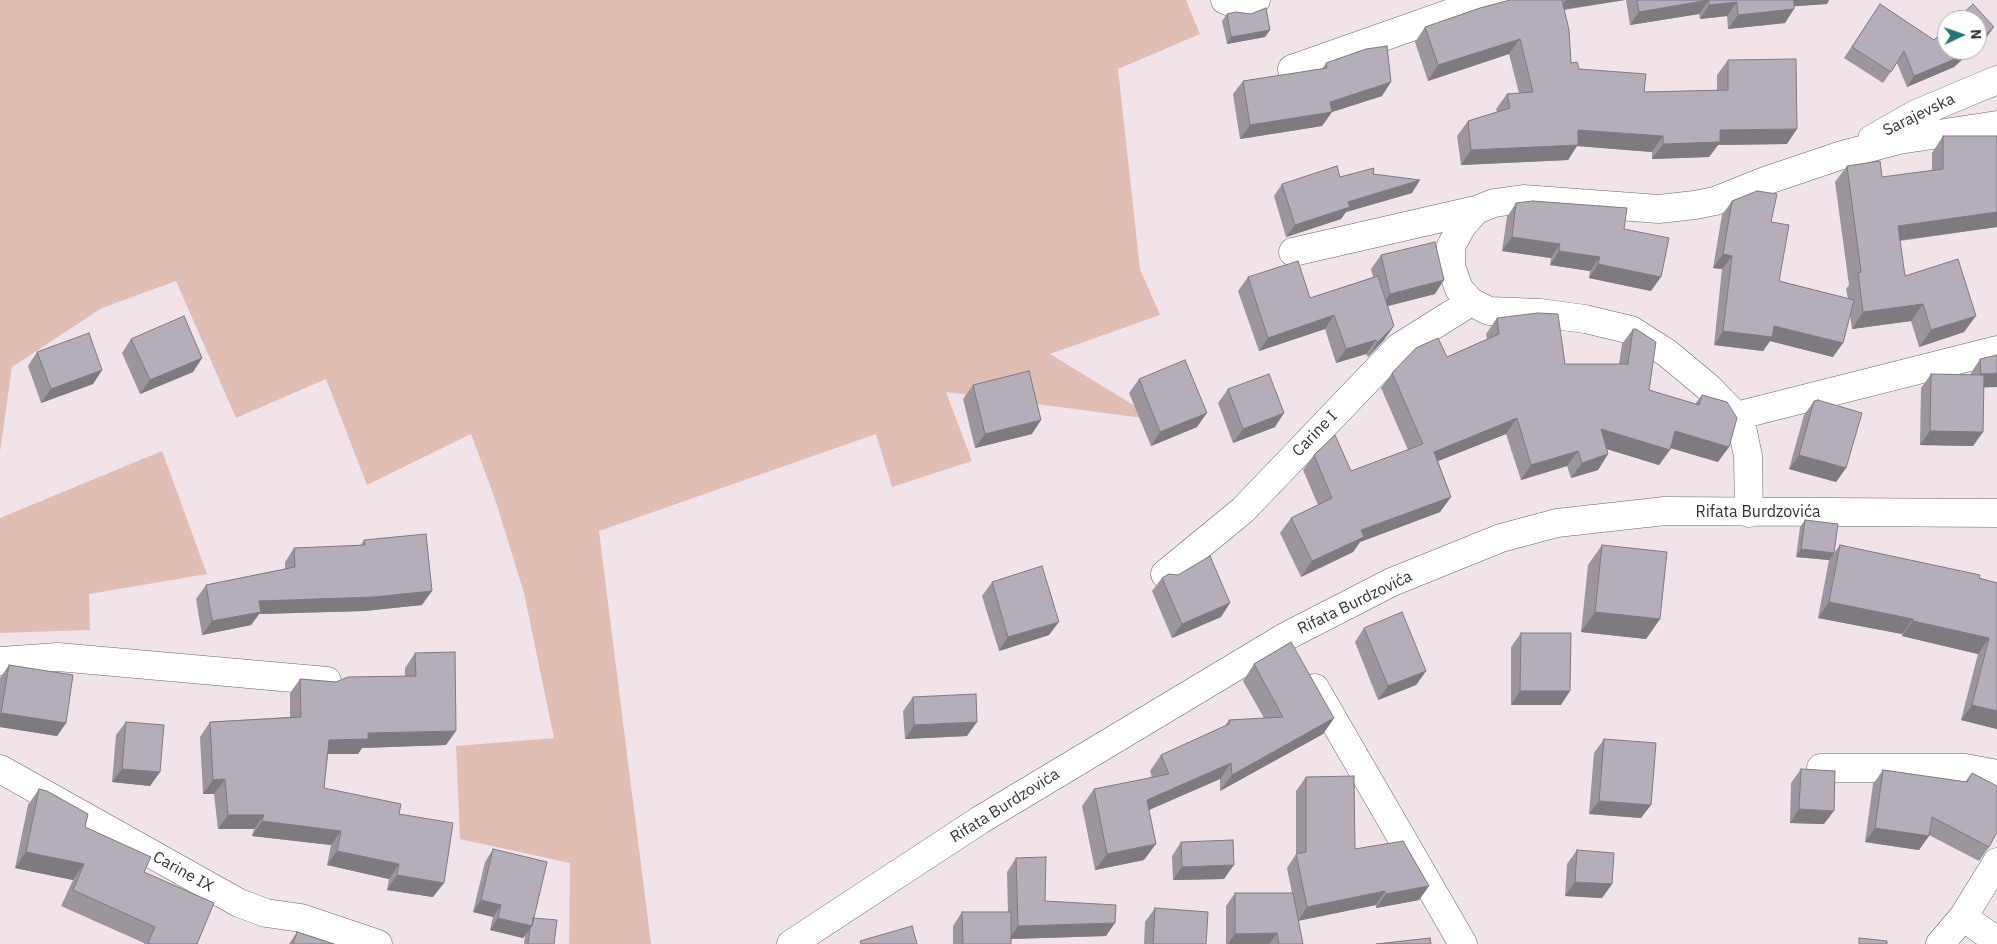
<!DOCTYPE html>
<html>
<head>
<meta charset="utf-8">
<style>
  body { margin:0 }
  #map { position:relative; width:1997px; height:944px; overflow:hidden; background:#f1e3ea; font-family:"IBM Plex Sans",sans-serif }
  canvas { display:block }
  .north { position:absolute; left:1937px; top:10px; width:50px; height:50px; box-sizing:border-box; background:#fff; border:1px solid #afadae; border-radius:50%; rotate:87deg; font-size:14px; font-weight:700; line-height:20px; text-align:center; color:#383235 }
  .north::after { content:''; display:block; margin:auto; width:18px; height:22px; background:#29727a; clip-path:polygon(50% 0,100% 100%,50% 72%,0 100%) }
</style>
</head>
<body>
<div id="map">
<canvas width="1997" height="944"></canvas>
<div class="north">N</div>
</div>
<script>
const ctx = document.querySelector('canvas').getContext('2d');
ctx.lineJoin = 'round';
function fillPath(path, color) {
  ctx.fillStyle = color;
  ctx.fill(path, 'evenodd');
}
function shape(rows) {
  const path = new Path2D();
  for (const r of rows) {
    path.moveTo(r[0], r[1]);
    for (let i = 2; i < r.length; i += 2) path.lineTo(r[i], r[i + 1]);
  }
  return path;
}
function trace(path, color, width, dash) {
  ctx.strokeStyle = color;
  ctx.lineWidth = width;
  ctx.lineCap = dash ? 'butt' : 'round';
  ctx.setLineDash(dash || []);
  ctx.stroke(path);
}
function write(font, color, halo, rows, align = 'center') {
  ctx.font = font + ' "IBM Plex Sans",sans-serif';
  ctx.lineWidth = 4;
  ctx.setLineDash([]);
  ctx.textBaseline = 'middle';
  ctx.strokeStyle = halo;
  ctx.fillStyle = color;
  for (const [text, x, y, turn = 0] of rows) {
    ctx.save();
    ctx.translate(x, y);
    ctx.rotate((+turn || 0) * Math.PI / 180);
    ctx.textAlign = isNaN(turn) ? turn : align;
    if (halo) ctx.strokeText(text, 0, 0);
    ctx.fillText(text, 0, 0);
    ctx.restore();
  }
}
const green = shape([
  [0,0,1186,0,1200,34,1118,69,1140,269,1160,315,1050,354,1158,420,946,392,972,461,892,487,876,434,599,531,651,944,569,944,570,863,460,839,456,746,554,738,524,593,495,499,471,434,367,485,326,379,236,418,176,281,102,308,12,367,0,452],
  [162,451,207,574,89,594,90,630,0,633,0,518]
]);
const minor = shape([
  [1225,0,1241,6,1256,0],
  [1292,69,1465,8,1496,0],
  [1872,139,1916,114,1997,80],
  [1293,252,1476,210],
  [1736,416,1997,350],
  [1749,513,1748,456,1743,432,1736,416,1709,388,1667,353,1631,330,1585,319,1540,313,1489,311,1471,302,1459,289,1451,266,1451,246,1462,226,1476,210,1494,203,1523,199,1659,209,1695,205,1715,201,1765,181,1842,155,1899,140,1997,125],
  [1165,574,1243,510,1399,347,1471,302],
  [0,661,58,657,327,681],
  [1315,688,1463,944],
  [1821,768,1965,768,1997,774],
  [0,769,239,903,266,913,301,918,378,944],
  [1963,917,1997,941],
  [791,944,980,820,1285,637,1392,582,1501,538,1557,523,1665,511,1997,513],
  [1940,944,1963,917,1997,862]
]);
const wall = shape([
  [1510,0,1625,0,1564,10,1571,63,1579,69,1644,92,1717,90,1717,75,1728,60,1787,144,1718,145,1709,157,1652,159,1652,152,1577,146,1568,160,1461,165,1457,136,1468,121,1497,112,1496,109,1507,94,1519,93,1509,54,1428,81,1415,42,1425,27],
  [1626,0,1829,0,1827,4,1794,6,1785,23,1728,29,1727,16,1700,19,1699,14,1630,25],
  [1880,4,1947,50,1973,50,1954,67,1907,87,1897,63,1883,83,1844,58],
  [1227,14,1270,30,1265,37,1227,44,1222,21],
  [1326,63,1382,96,1332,112,1322,126,1240,139,1233,94,1243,81,1322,69],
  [1943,136,1997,136,1997,227,1900,241,1905,276,1964,332,1919,347,1911,321,1852,329,1850,315,1833,357,1770,341,1763,351,1714,345,1722,269,1713,268,1722,215,1732,201,1771,222,1779,281,1848,299,1846,289,1849,285,1835,182,1847,166,1882,177,1932,171,1932,153],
  [1373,174,1412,193,1346,212,1341,219,1286,237,1274,196,1282,184,1340,177],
  [1516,203,1624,229,1651,291,1589,278,1590,271,1550,265,1551,258,1502,251,1507,217],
  [1381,255,1435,294,1388,306,1384,340,1368,357,1366,354,1336,363,1325,329,1259,351,1238,291,1248,277,1310,298,1373,277,1371,269],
  [1497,318,1565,364,1619,364,1622,344,1633,329,1649,390,1695,404,1702,395,1718,462,1670,448,1659,465,1607,449,1608,454,1598,470,1571,478,1567,466,1521,480,1506,434,1438,461,1451,497,1440,512,1360,542,1353,552,1301,577,1280,533,1291,518,1318,505,1303,470,1314,455,1351,471,1408,450,1381,388,1392,373,1447,357,1487,339,1486,334],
  [131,339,202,358,193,372,140,394,122,353],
  [37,352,102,370,93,384,41,403,28,366],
  [1980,359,1997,387,1984,387,1983,432,1973,446,1920,445,1921,388,1931,374,1971,375,1971,373],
  [1139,379,1197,427,1151,446,1129,393],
  [973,385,1032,434,975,448,963,399],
  [1228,389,1275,427,1233,443,1218,403],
  [1814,401,1846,468,1836,482,1789,469,1804,415],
  [1805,520,1834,553,1840,545,1979,578,1997,583,1997,729,1961,720,1978,654,1902,636,1902,634,1818,618,1829,560,1796,557,1800,527],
  [364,540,422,605,364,611,259,614,251,625,202,635,196,599,206,585,285,569,285,562,294,548,360,546],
  [1602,545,1660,619,1646,639,1581,632,1588,565],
  [1162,578,1221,617,1172,638,1152,591],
  [992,582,1049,635,999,651,982,596],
  [1364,628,1426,671,1416,685,1378,700,1355,642],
  [1521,633,1561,705,1511,705,1511,647],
  [415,653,446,745,362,748,358,754,328,754,324,788,399,814,433,897,387,890,389,879,327,865,331,845,252,836,254,829,218,829,214,794,203,794,200,737,210,722,290,717,290,693,300,679,336,682,405,676,405,668],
  [1254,664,1334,718,1323,734,1220,791,1220,779,1149,810,1144,860,1095,870,1082,806,1094,789,1152,778,1150,771,1161,755,1225,726,1229,720,1264,718,1243,681],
  [9,665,66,723,57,736,0,727,0,678],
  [913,697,967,736,905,739,903,711],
  [126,722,160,772,150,786,112,782,116,735],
  [1604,739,1641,818,1589,814,1594,753],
  [1801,769,1824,824,1790,823,1791,783],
  [1883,770,1965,782,1972,773,1989,847,1979,861,1929,835,1919,850,1865,842,1873,784],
  [1306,777,1355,849,1429,886,1419,900,1376,908,1376,905,1298,920,1303,944,1226,944,1226,906,1235,893,1292,893,1287,868,1296,854,1296,791],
  [39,789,85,827,144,872,197,944,144,944,144,943,61,906,73,880,15,868,28,805],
  [1181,842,1224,879,1173,880,1172,856],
  [493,849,533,918,554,944,524,944,525,935,523,938,490,930,493,917,473,912,485,862],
  [1577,850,1612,884,1602,898,1565,896,1567,864],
  [1016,858,1045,901,1106,936,1011,939,1011,944,953,944,953,926,962,912,1008,912,1007,872],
  [1155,908,1206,944,1144,944,1145,922],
  [297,932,334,944,289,944]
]);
const shadedWall = shape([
  [1566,0,1625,0,1558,10],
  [1709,0,1699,14,1630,25,1639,12],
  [1789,0,1829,0,1827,4,1784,7],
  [1737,2,1727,16,1700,19,1709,5],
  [1794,9,1785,23,1728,29,1738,15],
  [1994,27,1986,38,1977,46,1977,42],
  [1270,30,1265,37,1227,44,1231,37],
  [1520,39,1509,54,1428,81,1438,65],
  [1969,50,1973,50,1954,67,1907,87,1914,76],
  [1391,82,1382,96,1332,112,1322,126,1240,139,1250,125,1330,102],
  [1797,129,1787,144,1718,145,1709,157,1652,159,1663,144,1720,130],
  [1578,130,1663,136,1652,152,1577,146,1568,160,1461,165,1471,150],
  [1420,180,1412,193,1346,212,1341,219,1286,237,1295,225,1348,202],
  [1997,212,1997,227,1886,242,1898,226],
  [1512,237,1560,244,1551,258,1502,251],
  [1559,251,1600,257,1590,271,1550,265],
  [1723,254,1732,256,1722,269,1713,268],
  [1598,264,1661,277,1651,291,1589,278],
  [1444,280,1435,294,1380,308,1390,294],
  [1923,304,1911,321,1852,329,1863,312],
  [1334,315,1325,329,1259,351,1268,338],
  [1976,316,1964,332,1919,347,1931,330],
  [1394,326,1384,340,1368,357,1377,343],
  [1774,326,1843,343,1833,357,1770,341,1763,351,1714,345,1723,331],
  [1376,340,1366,354,1336,363,1346,349],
  [202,358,193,372,140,394,150,380],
  [102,370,93,384,41,403,51,389],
  [1997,373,1997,387,1971,388,1981,374],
  [1207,413,1197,427,1151,446,1160,432],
  [1284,413,1275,427,1233,443,1243,429],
  [1517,418,1506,434,1423,467,1434,452],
  [1041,420,1032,434,975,448,985,434],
  [1601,429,1670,450,1659,465,1590,444],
  [1675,431,1729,447,1718,462,1664,446],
  [1930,431,1983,432,1973,446,1920,445],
  [1578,451,1567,466,1521,480,1531,465],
  [1608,454,1598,470,1571,478,1582,463],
  [1799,455,1846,468,1836,482,1789,469],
  [1451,497,1440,512,1360,542,1353,552,1301,577,1312,561,1361,530],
  [1801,549,1834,553,1829,560,1796,557],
  [432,591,422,605,364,611,259,614,251,625,202,635,212,621,259,601],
  [1829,602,1913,619,1902,634,1818,618],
  [1230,603,1221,617,1172,638,1182,624],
  [1595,612,1660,619,1646,639,1581,632],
  [1913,621,1989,638,1978,654,1902,636],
  [1059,622,1049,635,999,651,1008,637],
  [1426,671,1416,685,1378,700,1388,686],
  [1520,691,1570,691,1561,705,1511,705],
  [1972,705,1997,711,1997,729,1961,720],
  [1,713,66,723,57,736,0,727,0,714],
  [1334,718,1323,734,1220,791,1232,775],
  [977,722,967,736,905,739,914,725],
  [456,731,446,745,362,748,358,754,319,754,329,740,368,733],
  [1231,763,1220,779,1135,816,1147,800],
  [122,769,160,772,150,786,112,782],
  [225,779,214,794,203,794,213,780],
  [1599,801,1651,805,1641,818,1589,814],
  [1799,809,1834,811,1824,824,1790,823],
  [228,815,264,815,254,829,218,829],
  [262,821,341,831,331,845,252,836],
  [1875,828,1929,836,1919,850,1865,842],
  [1156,844,1144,860,1095,870,1107,854],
  [337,851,399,864,389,879,327,865],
  [26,852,84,864,73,880,15,868],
  [1234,865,1224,879,1173,880,1182,867],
  [397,875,444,883,433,897,387,890],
  [1575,882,1612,884,1602,898,1565,896],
  [1429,886,1419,900,1376,908,1386,894],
  [1385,891,1376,905,1298,921,1307,907],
  [481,900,501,905,493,917,473,912],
  [498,918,532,926,523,938,490,930],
  [1115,923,1106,936,1009,939,1018,926],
  [1277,933,1269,944,1228,944,1235,934]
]);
const building = shape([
  [1510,0,1562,0,1569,30,1571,63,1577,62,1579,69,1646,74,1644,92,1728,90,1728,60,1796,59,1797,129,1720,130,1720,142,1663,144,1663,136,1578,130,1578,145,1471,150,1468,121,1510,108,1507,94,1533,92,1520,39,1438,65,1425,27,1480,8,1510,0],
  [1637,0,1709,0,1639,12,1637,0],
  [1709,0,1794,0,1794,9,1738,15,1737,2,1709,5,1709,0],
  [1880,4,1934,40,1947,28,1947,50,1969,50,1962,56,1914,76,1904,51,1891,72,1852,47,1880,4],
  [1973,4,1994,27,1977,42,1977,20,1956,20,1973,4],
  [1266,8,1270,30,1231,37,1227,14,1236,12,1251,14,1266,8],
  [1387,46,1391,82,1330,102,1332,112,1250,125,1243,81,1327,68,1326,63,1366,49,1387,46],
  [1943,136,1997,136,1997,212,1898,226,1905,276,1958,259,1976,316,1931,330,1923,304,1863,312,1858,273,1861,272,1847,166,1880,161,1882,177,1943,169,1943,136],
  [1337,166,1340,177,1374,168,1373,174,1420,180,1348,202,1350,207,1295,225,1282,184,1337,166],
  [1757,191,1777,194,1771,222,1789,225,1779,281,1854,300,1843,343,1774,326,1772,337,1723,331,1732,256,1723,254,1732,201,1757,191],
  [1533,201,1627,208,1624,229,1669,238,1661,277,1598,264,1600,257,1559,251,1560,244,1512,237,1516,203,1533,201],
  [1435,242,1444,280,1390,294,1381,255,1435,242],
  [1298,261,1310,298,1378,276,1394,326,1377,343,1376,340,1346,349,1334,315,1268,338,1248,277,1298,261],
  [1538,313,1558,314,1565,364,1628,364,1633,329,1636,329,1656,342,1649,390,1699,405,1702,395,1727,402,1737,418,1729,447,1675,431,1670,450,1601,429,1608,454,1582,463,1578,451,1531,465,1517,418,1434,452,1451,497,1361,530,1364,537,1312,561,1291,518,1332,498,1314,455,1335,435,1351,471,1423,444,1392,373,1416,348,1438,338,1447,357,1499,334,1497,318,1538,313],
  [184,316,202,358,150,380,131,339,184,316],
  [89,333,102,370,51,389,37,352,89,333],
  [1997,355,1997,373,1981,374,1980,359,1997,355],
  [1185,360,1207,413,1160,432,1139,379,1185,360],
  [1029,371,1041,420,985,434,973,385,1029,371],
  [1269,374,1284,413,1243,429,1228,389,1269,374],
  [1931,374,1984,375,1983,432,1930,431,1931,374],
  [1818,400,1862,413,1846,468,1799,455,1814,401,1818,400],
  [1805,520,1838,524,1834,553,1801,549,1805,520],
  [426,534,432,591,374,597,259,601,261,612,212,621,206,585,295,567,294,548,365,545,364,540,426,534],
  [1602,545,1667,552,1660,619,1595,612,1602,545],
  [1840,545,1980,575,1979,578,1997,583,1997,711,1972,705,1989,638,1913,621,1913,619,1829,602,1840,545],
  [1210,556,1230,603,1182,624,1162,578,1169,574,1178,575,1210,556],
  [1042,566,1059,622,1008,637,992,582,1042,566],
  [1402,612,1426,671,1388,686,1364,628,1402,612],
  [1521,633,1571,633,1570,691,1520,691,1521,633],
  [1291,642,1334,718,1232,775,1231,763,1147,800,1156,844,1107,854,1094,789,1169,774,1161,755,1229,724,1229,720,1283,717,1254,664,1291,642],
  [455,652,456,731,368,733,368,739,329,740,324,788,401,804,399,814,453,823,444,883,397,875,399,864,337,851,341,831,262,821,264,815,228,815,225,779,213,780,210,722,301,717,300,679,336,682,348,677,416,676,415,653,455,652],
  [9,665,73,675,66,723,1,713,9,665],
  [976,694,977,722,914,725,913,697,976,694],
  [126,722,164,725,160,772,122,769,126,722],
  [1604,739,1656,743,1651,805,1599,801,1604,739],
  [1801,769,1835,771,1834,811,1799,809,1801,769],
  [1883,770,1967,782,1972,773,1997,786,1997,832,1989,847,1932,817,1929,836,1875,828,1883,770],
  [1354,776,1355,849,1403,841,1429,886,1386,894,1385,891,1307,907,1296,854,1306,852,1306,777,1354,776],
  [39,789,47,791,88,814,85,827,151,857,144,872,214,903,197,944,151,944,148,943,155,927,73,890,84,864,26,852,39,789],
  [1233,840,1234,865,1182,867,1181,842,1233,840],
  [493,849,547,862,532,926,498,918,501,905,481,900,493,849],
  [1577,850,1614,853,1612,884,1575,882,1577,850],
  [1046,857,1045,901,1116,905,1115,923,1018,926,1016,858,1046,857],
  [1235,893,1293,893,1303,944,1279,944,1277,933,1235,934,1235,893],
  [1155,908,1208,912,1206,944,1153,944,1155,908],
  [962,912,1011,912,1011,944,963,944,962,912],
  [533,918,557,920,554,944,528,944,530,928,532,926,533,918],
  [912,926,917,944,861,944,860,941,912,926],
  [297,932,334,944,293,944,297,932],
  [1430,938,1431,944,1376,944,1430,938],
  [1859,938,1887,941,1887,944,1859,944,1859,938]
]);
const streetNames = [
  ["Sarajevska",1919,115,-26],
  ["Carine I",1315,434,-46],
  ["Rifata Burdzovića",1758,512],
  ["Rifata Burdzovića",1355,603,-26],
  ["Rifata Burdzovića",1005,806,-32],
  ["Carine IX",183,872,29]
];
fillPath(green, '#e1beb3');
trace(minor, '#6e6269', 29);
trace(minor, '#fff', 28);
fillPath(wall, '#9c959e');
fillPath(shadedWall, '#7f7981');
fillPath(building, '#b5adb8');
trace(building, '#7f7981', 1);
write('16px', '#383235', '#fff', streetNames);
</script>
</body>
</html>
